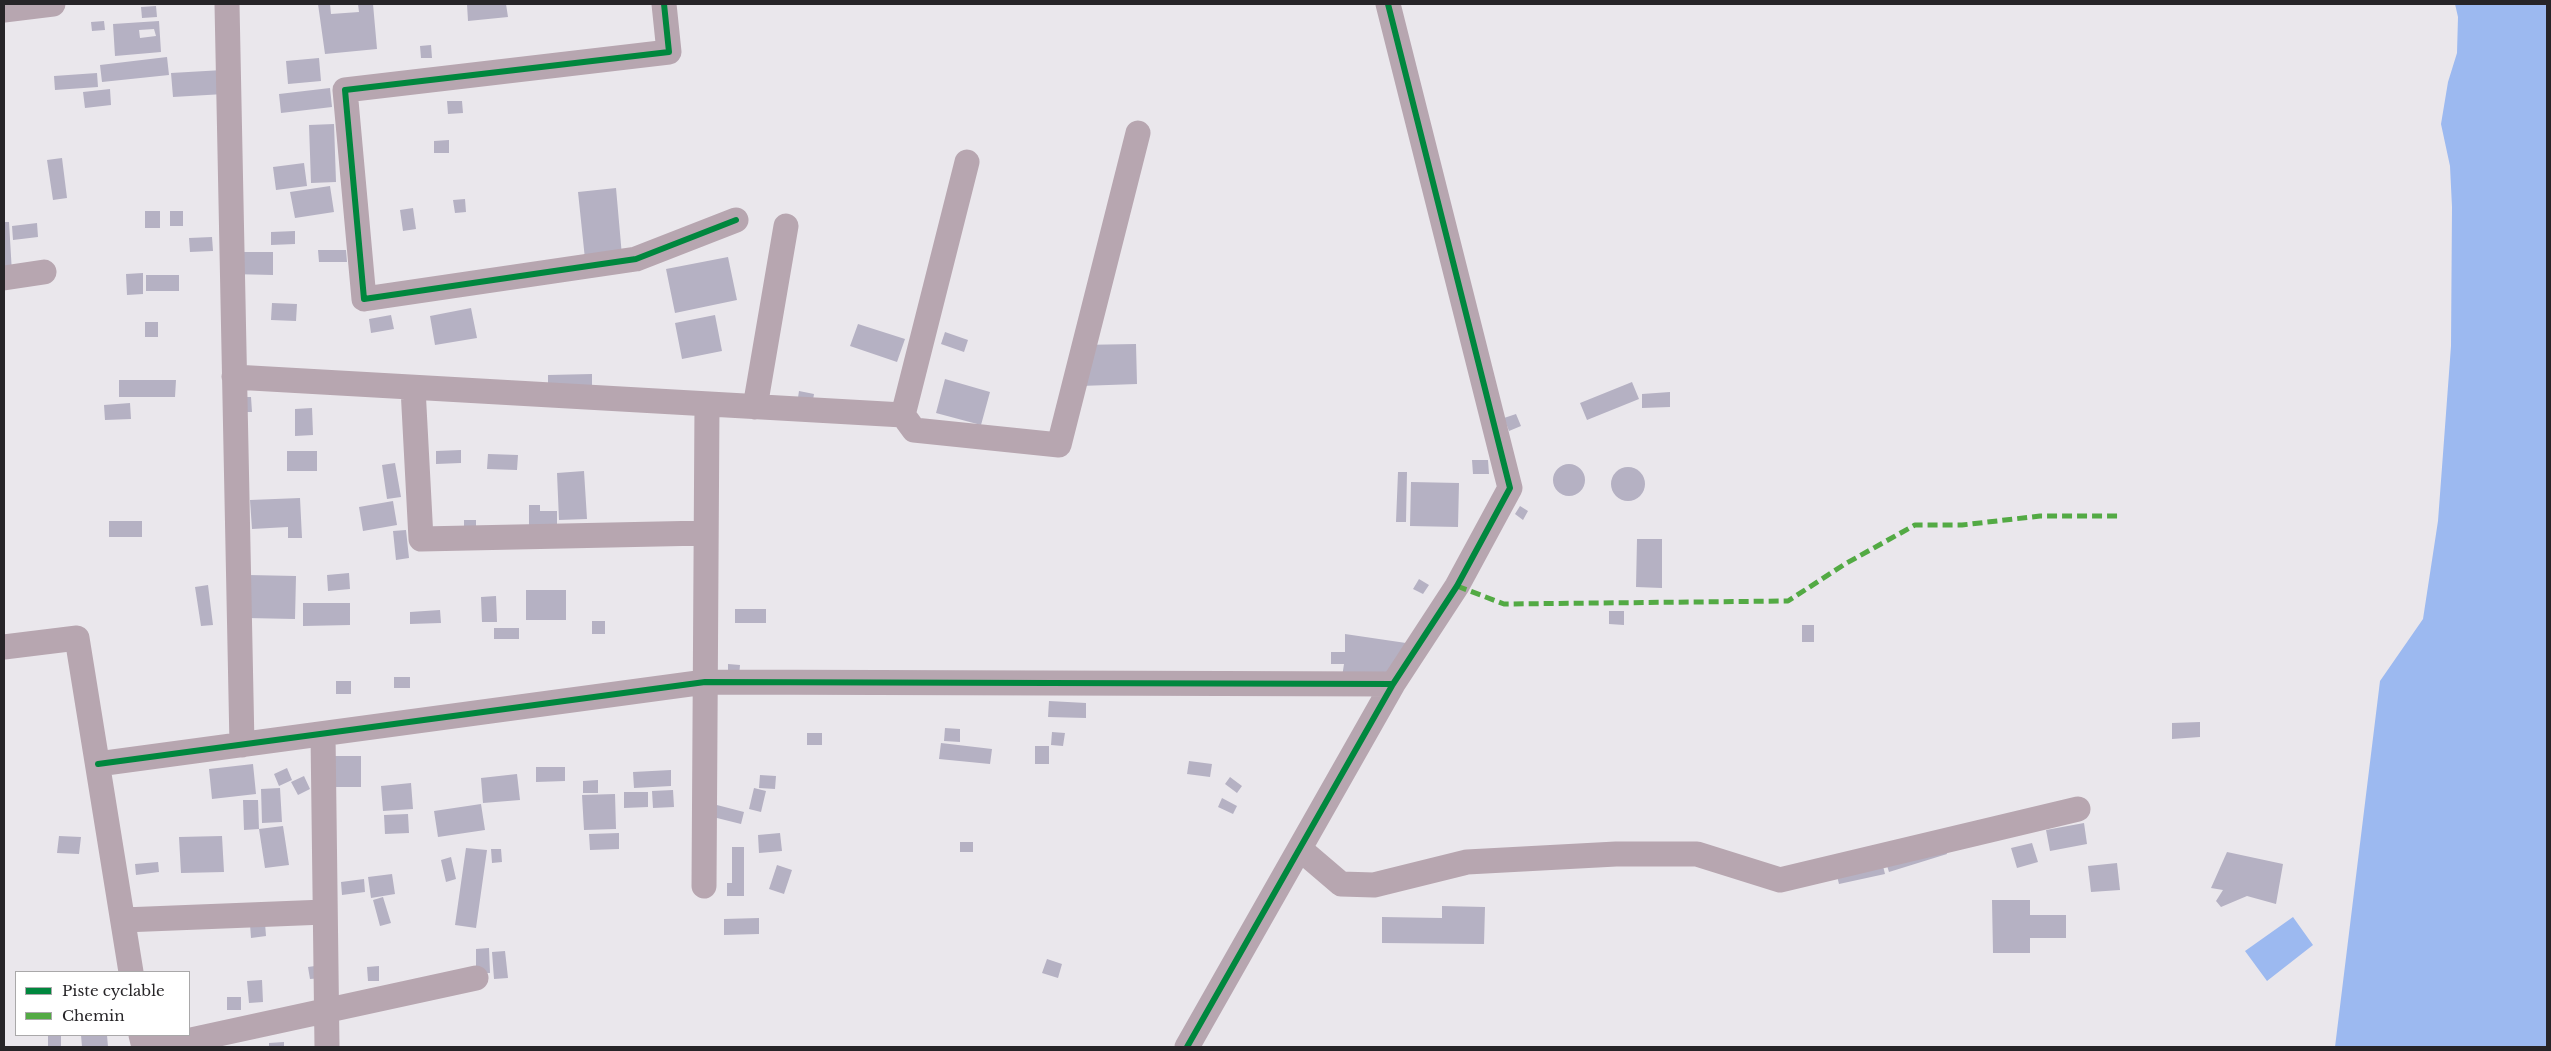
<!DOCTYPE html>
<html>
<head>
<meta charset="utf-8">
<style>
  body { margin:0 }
  #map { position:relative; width:2551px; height:1051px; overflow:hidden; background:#eae7ec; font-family:"Libre Baskerville",serif }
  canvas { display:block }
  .frame { position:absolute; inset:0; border:5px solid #272528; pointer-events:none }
  .legend { position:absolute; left:15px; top:971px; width:175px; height:65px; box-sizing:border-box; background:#fff; border:1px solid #a9a8a9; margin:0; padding:6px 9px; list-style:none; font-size:15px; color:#272528 }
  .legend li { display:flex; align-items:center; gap:10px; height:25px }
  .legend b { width:25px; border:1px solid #a9a8a9 }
</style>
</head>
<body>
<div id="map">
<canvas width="2551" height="1051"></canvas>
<div class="frame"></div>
<ul class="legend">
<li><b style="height:6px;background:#00873e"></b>Piste cyclable</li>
<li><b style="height:6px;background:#53aa44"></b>Chemin</li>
</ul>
</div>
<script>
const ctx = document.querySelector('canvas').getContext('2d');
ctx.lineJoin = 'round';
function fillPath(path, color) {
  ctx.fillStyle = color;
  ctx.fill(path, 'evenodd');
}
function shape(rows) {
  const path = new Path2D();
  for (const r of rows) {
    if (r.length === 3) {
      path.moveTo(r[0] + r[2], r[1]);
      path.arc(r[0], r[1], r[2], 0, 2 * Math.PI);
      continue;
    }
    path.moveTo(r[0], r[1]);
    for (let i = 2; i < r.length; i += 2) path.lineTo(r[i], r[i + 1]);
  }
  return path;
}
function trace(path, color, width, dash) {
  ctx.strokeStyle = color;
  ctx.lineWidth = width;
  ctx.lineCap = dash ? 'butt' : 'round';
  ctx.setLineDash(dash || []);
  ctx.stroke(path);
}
const water = shape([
  [2455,4,2547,4,2547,1047,2335,1047,2380,681,2423,619,2438,521,2451,346,2452,207,2450,166,2441,124,2448,82,2457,53,2458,17],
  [2293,917,2313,945,2267,981,2245,951]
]);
const building = shape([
  [318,4,330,4,331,14,359,12,358,4,373,4,377,49,325,54],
  [467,4,506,4,508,17,468,21],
  [156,6,157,17,142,18,141,7],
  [104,21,105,30,92,31,91,22],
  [159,21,161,52,115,56,113,24],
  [154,29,156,36,140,38,139,30],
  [431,45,432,58,421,58,420,46],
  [167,57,169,75,102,82,100,65],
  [319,58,321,81,288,84,286,61],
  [223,70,224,94,173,97,171,73],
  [97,73,98,87,55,90,54,76],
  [330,88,332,107,281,113,279,94],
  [110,89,111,105,85,108,83,92],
  [447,101,462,101,463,113,448,114],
  [334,124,336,182,311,183,309,125],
  [449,140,449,153,434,153,434,141],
  [62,158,67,198,53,200,47,160],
  [304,163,307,186,276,190,273,167],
  [330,186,334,212,295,218,290,192],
  [616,188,622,256,585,259,578,192],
  [465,199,466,212,455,213,453,200],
  [413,208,416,229,403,231,400,210],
  [145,211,160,211,160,228,145,228],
  [170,211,183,211,183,226,170,226],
  [4,222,9,222,12,273,4,285],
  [37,223,38,237,13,240,12,226],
  [295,231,295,244,271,245,271,232],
  [212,237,213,251,190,252,189,238],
  [318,250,346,250,347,262,319,262],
  [232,252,273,252,273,275,231,274],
  [728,257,737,300,675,313,666,269],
  [143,273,143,294,127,295,126,274],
  [146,275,179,275,179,291,146,291],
  [272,303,297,304,296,321,271,320],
  [471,308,477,338,435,345,430,316],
  [391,315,394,329,371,333,369,319],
  [715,315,722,351,682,359,675,323],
  [145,322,158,322,158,337,145,337],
  [858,324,905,339,897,362,850,346],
  [945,332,968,340,964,352,941,344],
  [1136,344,1137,384,1080,386,1079,345],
  [592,374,592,390,548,391,548,375],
  [945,379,990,392,981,425,936,413],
  [119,380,176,380,175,397,119,397],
  [1632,382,1639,399,1587,420,1580,403],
  [799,391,814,394,812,406,797,404],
  [1670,392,1670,407,1642,408,1642,394],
  [238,397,251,397,252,412,238,412],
  [130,403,131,419,105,420,104,405],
  [312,408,313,435,295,436,295,409],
  [1516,414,1521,426,1509,431,1504,418],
  [461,450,461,463,436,464,436,451],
  [287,451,317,451,317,471,287,471],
  [488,454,518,455,517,470,487,469],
  [1472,460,1488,460,1489,474,1473,474],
  [395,463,401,497,387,499,382,465],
  [1569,480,16],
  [1628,484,17],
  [584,471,587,519,559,520,557,473],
  [1398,472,1407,472,1406,522,1396,522],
  [1411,482,1459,483,1458,527,1410,526],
  [300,498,302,538,288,538,288,527,252,529,250,500],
  [393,501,397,525,363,531,359,507],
  [529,505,540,505,540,511,557,511,557,537,529,537],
  [1520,506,1528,511,1523,520,1515,514],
  [464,520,476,520,476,534,464,533],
  [109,521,142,521,142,537,109,537],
  [406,530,409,558,396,560,393,531],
  [1637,539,1662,539,1662,588,1636,587],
  [349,573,350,589,328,591,327,575],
  [248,575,296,576,295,619,247,618],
  [1419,579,1429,585,1423,594,1413,589],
  [208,585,213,625,201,626,195,587],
  [526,590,566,590,566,620,526,620],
  [496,596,497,622,482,622,481,597],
  [303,603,350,603,350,625,303,626],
  [735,609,766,609,766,623,735,623],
  [440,610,441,623,410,624,410,612],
  [1609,611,1624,611,1624,625,1609,624],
  [592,621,605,621,605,634,592,634],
  [1802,625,1814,625,1814,642,1802,642],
  [494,628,519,628,519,639,494,639],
  [1345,634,1406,643,1379,692,1342,677,1344,664,1331,664,1331,652,1345,652],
  [728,664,740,665,739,676,728,675],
  [394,677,410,677,410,688,394,688],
  [336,681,351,681,351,694,336,694],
  [1049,701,1086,703,1086,718,1048,717],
  [2200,722,2200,737,2172,739,2172,723],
  [945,728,960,729,960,742,944,741],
  [1052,732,1065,733,1063,746,1051,745],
  [807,733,822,733,822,745,807,745],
  [941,743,992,749,990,764,939,759],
  [1035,746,1049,746,1049,764,1035,764],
  [335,756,361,756,361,787,334,787],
  [1189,761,1212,764,1210,777,1187,774],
  [253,764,256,794,212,799,209,769],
  [536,767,565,767,565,781,536,782],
  [287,768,292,780,279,786,274,774],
  [671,770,671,786,634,788,633,772],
  [517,774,520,800,483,803,481,778],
  [760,775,776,776,775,789,759,788],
  [304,776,310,789,298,795,291,782],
  [1230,777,1242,786,1237,793,1225,784],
  [598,780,598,793,583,793,583,781],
  [411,783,413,809,383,811,381,786],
  [280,788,282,822,262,823,261,789],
  [754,788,766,791,761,812,749,809],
  [673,790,674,807,653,808,652,791],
  [624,792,648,792,648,807,624,808],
  [615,794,616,829,584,830,582,795],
  [1222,798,1237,806,1233,814,1218,807],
  [243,800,258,800,259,829,283,826,289,865,265,868,259,829,244,830],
  [481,804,485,830,438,837,434,811],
  [713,804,744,812,741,824,709,816],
  [408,814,409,833,385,834,384,815],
  [2084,823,2087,844,2050,851,2046,830],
  [619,833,619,849,590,850,589,834],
  [780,833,782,851,759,853,758,835],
  [59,836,81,837,79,854,57,853],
  [222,836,224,872,181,873,179,837],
  [1943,839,1947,854,1889,872,1884,856],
  [960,842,973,842,973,852,960,852],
  [2032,843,2038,862,2017,868,2011,848],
  [732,847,744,847,744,896,727,896,727,883,732,883],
  [466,848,487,850,476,928,455,925],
  [491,849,501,849,502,862,492,863],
  [2227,852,2283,864,2276,904,2247,896,2221,907,2216,901,2223,890,2211,888],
  [451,857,456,879,446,882,441,860],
  [1881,858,1885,874,1839,884,1835,868],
  [158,862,159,872,136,875,135,864],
  [2117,863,2120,890,2091,892,2088,866],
  [777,865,792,870,784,894,769,889],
  [392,874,395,894,371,898,368,877],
  [364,879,365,892,342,895,341,882],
  [383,897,391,923,380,926,373,900],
  [1992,900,2030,900,2030,915,2066,915,2066,938,2030,938,2030,953,1993,953],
  [1442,906,1485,907,1484,944,1382,943,1382,917,1442,918],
  [759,918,759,934,724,935,724,919],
  [265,923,266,936,251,938,250,924],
  [489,948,490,973,476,973,476,949],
  [505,951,508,978,494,979,492,952],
  [1047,959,1062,964,1058,978,1042,973],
  [322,965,323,978,310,979,308,967],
  [379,966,379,981,368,981,367,967],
  [262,980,263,1002,249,1003,247,981],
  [227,997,241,997,241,1010,227,1010],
  [48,1035,61,1035,61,1047,48,1047],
  [81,1035,107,1035,108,1047,82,1047],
  [284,1042,284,1047,269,1047,269,1043]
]);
const street = shape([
  [227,4,242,745],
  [664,4,669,52,345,90,364,299,636,259,736,220],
  [4,10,53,4],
  [967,162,903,415,914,430,1059,445,1138,133],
  [4,278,44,272],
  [234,377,903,415],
  [413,388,421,539,706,533],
  [755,407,786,226],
  [4,647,77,638,131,972],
  [323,734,327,1047],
  [98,764,705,682,1393,684],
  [1300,849,1341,884,1374,885,1467,862,1616,854,1697,854,1780,880,2078,809],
  [704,886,707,404],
  [123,920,325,912],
  [141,1035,144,1047],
  [159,1047,476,978],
  [1187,1047,1393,684,1457,586,1510,488,1388,4]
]);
const quiet = shape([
  [1457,586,1504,604,1788,601,1845,564,1915,525,1962,525,2040,516,2121,516]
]);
const cycleway = shape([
  [664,4,669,52,345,90,364,299,636,259,736,220],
  [98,764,705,682,1393,684],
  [1187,1047,1393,684,1457,586,1510,488,1388,4]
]);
fillPath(water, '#9cb9f0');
fillPath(building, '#b5b1c3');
trace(street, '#b7a6b0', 25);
trace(quiet, '#53aa44', 5, [10, 5]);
trace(cycleway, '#00873e', 6);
</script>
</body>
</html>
